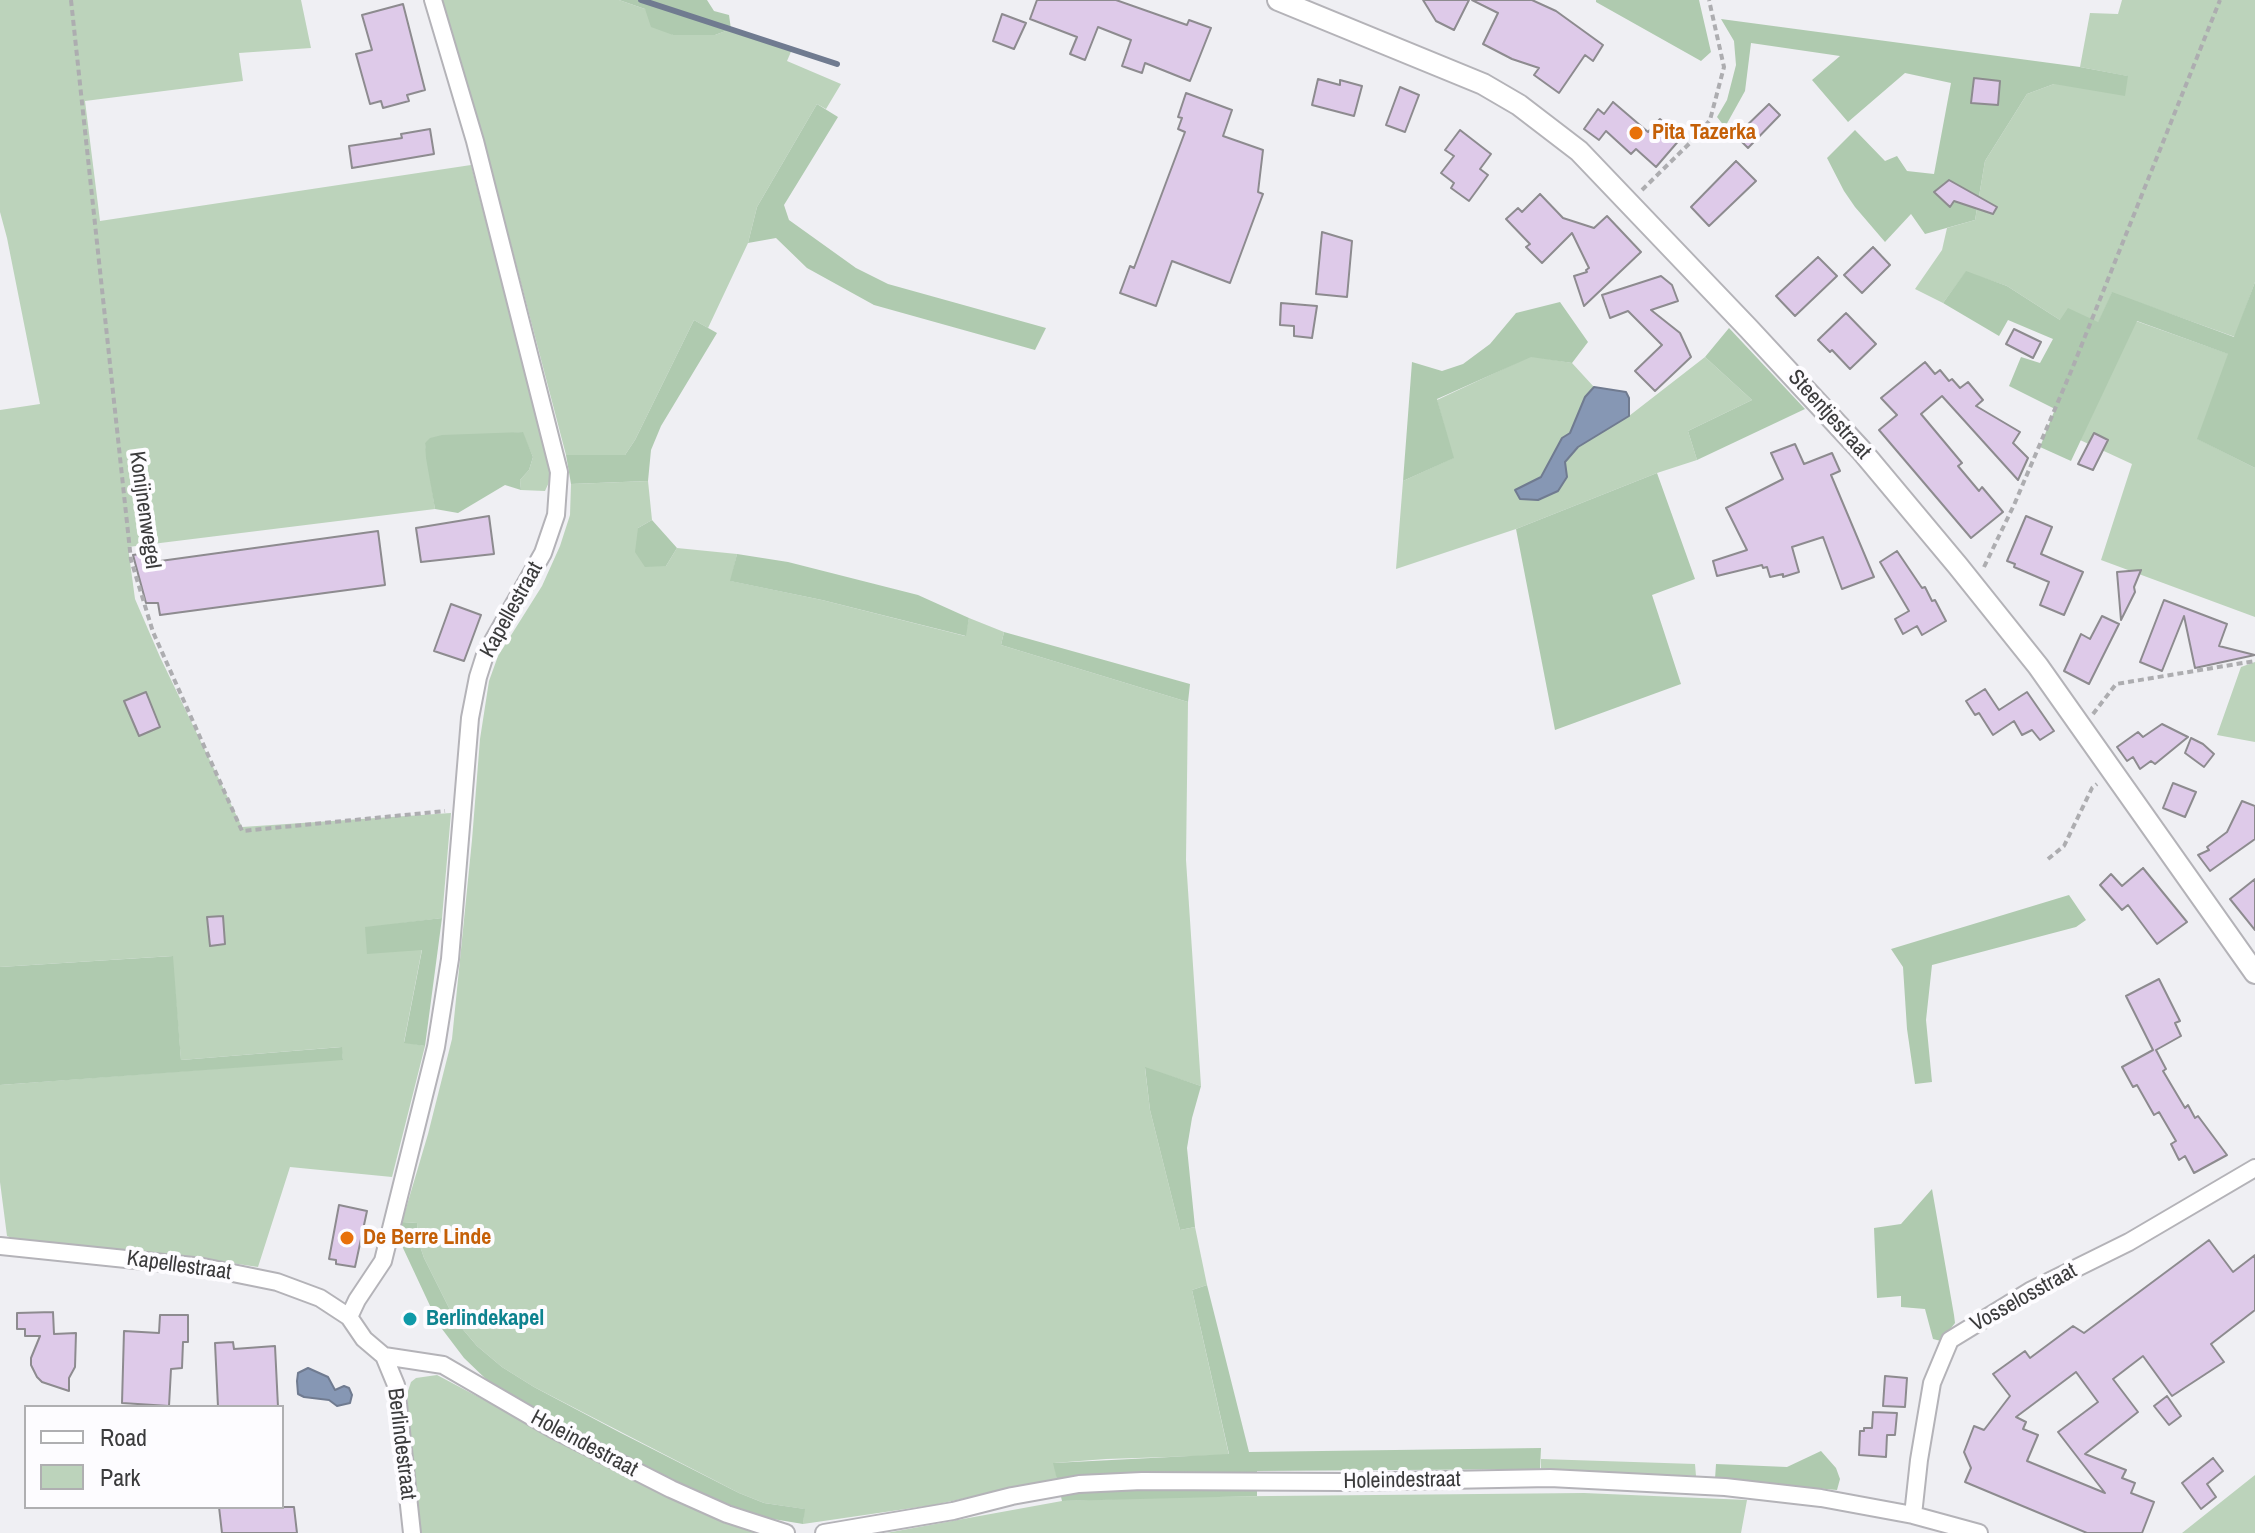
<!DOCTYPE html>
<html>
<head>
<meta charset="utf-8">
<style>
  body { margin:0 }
  #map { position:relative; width:2255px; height:1533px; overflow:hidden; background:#efeff3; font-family:"Archivo Narrow",sans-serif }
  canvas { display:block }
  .legend { position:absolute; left:24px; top:1405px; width:260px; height:104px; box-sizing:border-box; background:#fdfcff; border:2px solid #afafb1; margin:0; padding:10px 14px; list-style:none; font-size:24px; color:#3b3b3c }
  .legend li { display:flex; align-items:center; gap:16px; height:40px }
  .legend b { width:40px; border:2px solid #afafb1 }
</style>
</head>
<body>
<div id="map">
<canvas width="2255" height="1533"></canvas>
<ul class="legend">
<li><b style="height:10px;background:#fff"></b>Road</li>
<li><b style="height:22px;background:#bcd3bb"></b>Park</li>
</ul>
</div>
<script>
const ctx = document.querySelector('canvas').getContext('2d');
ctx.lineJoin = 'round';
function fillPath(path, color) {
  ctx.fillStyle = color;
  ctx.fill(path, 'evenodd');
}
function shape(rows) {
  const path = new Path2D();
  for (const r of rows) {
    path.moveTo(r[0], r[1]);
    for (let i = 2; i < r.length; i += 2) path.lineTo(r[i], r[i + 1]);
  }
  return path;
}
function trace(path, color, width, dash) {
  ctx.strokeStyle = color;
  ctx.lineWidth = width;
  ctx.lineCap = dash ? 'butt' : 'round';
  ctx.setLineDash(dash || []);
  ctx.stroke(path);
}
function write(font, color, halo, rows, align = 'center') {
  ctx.font = font + ' "Archivo Narrow",sans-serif';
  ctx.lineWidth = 8;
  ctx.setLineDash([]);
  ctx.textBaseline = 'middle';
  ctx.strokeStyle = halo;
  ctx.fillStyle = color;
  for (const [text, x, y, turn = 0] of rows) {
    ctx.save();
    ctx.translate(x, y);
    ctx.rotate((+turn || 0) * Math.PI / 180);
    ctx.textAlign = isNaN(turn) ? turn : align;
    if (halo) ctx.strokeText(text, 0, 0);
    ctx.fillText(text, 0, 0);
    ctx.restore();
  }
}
const green = shape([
  [0,0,301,0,311,48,239,53,243,81,85,101,100,221,471,165,548,460,550,480,545,491,521,490,520,480,529,470,533,457,522,432,425,443,435,509,128,547,135,599,160,657,242,827,451,813,442,918,365,928,422,949,404,1042,425,1046,392,1177,290,1167,258,1267,191,1257,14,1239,7,1236,0,1182,0,1085,343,1059,341,1047,181,1060,172,956,0,967,0,410,40,404,7,238,0,212],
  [441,0,619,0,645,9,673,35,715,35,731,29,793,47,787,61,841,84,826,109,817,104,757,207,748,243,708,328,694,320,635,440,625,455,566,455,498,195],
  [2122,0,2255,0,2255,282,2235,337,2112,293,2098,323,2060,320,2007,286,1966,272,1943,303,1915,289,1942,250,1947,228,1975,220,1985,161,2027,94,2054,84,2127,76,2080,67,2090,13,2118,14],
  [2136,321,2229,354,2198,439,2255,468,2255,617,2101,560,2132,464,2080,440],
  [1531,356,1572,363,1594,387,1585,398,1570,433,1541,477,1531,483,1520,499,1565,462,1578,447,1629,416,1705,357,1752,400,1688,431,1697,460,1657,473,1516,529,1396,569,1403,481,1453,458,1437,400],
  [648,481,652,520,638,528,666,566,677,548,737,554,731,581,822,600,965,636,969,618,1004,632,1001,645,1188,702,1186,860,1201,1086,1145,1068,1150,1110,1180,1230,1195,1227,1207,1285,1192,1290,1229,1455,1106,1459,1054,1463,1057,1479,933,1505,803,1524,804,1509,764,1503,739,1493,534,1387,502,1367,477,1346,455,1320,424,1258,418,1240,417,1223,402,1222,428,1134,452,1039,472,840,480,739,489,681,498,656,542,586,560,546,570,515,571,484],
  [2255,662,2255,742,2217,735,2241,667],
  [437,1375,607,1465,727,1522,759,1533,417,1533,407,1394,411,1382,416,1378],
  [1541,1459,1695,1464,1696,1476,1541,1469],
  [2255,1475,2255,1533,2182,1533],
  [1584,1493,1747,1500,1741,1533,886,1533,1062,1501,1167,1497]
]);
const forest = shape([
  [619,0,707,0,714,11,729,15,731,29,715,35,673,35,651,27,645,9],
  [1596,0,1699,0,1711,52,1701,61,1596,2],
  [1721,19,2080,67,2128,76,2125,96,2054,84,2027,94,1985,161,1975,220,1925,234,1911,214,1885,242,1855,207,1844,191,1827,158,1855,130,1885,161,1897,156,1907,171,1934,174,1951,83,1905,73,1848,122,1812,80,1840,56,1751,43,1745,91,1725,127,1717,117,1727,100,1736,65,1734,41],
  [817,104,838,117,784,205,789,220,856,268,888,284,1046,328,1035,350,874,305,807,268,776,238,748,243,757,207],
  [1966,271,2007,286,2060,320,2068,308,2098,322,2112,292,2234,337,2255,282,2255,468,2197,439,2228,354,2137,321,2071,461,2040,447,2055,409,2009,386,2021,357,2040,363,2053,339,2008,320,1999,336,1943,303],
  [1560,302,1588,342,1572,363,1531,357,1437,399,1454,458,1403,481,1412,362,1442,371,1463,364,1490,344,1516,313],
  [694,320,717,333,661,426,651,450,648,481,571,484,566,455,625,455,635,440],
  [1729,328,1805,409,1697,460,1688,431,1752,400,1705,357],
  [523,432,533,457,529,470,520,480,521,490,505,485,458,513,435,509,426,458,425,443,430,438,442,435],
  [1657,473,1695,579,1652,595,1681,684,1555,730,1516,529],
  [652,520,677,548,666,566,645,567,635,552,638,528],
  [737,554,788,562,918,595,969,618,966,636,822,600,730,581],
  [1004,632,1190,684,1188,702,1001,645],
  [2069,895,2086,920,2076,927,1932,965,1926,1020,1932,1082,1915,1084,1907,1029,1903,967,1891,949],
  [442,918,425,1046,404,1043,422,950,367,954,365,927],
  [173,956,181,1060,342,1047,343,1060,0,1085,0,967],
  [1145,1067,1201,1086,1192,1118,1187,1148,1195,1227,1180,1230,1150,1110],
  [1932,1189,1954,1315,1955,1323,1941,1341,1933,1339,1925,1309,1901,1307,1901,1296,1877,1298,1874,1228,1901,1224],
  [402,1222,417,1223,418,1240,424,1258,455,1320,477,1346,502,1367,534,1387,619,1432,739,1493,764,1503,805,1509,803,1524,767,1518,737,1509,659,1474,537,1410,488,1381,464,1358,439,1325,403,1248,401,1235],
  [1207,1285,1249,1452,1541,1448,1540,1469,1257,1471,1257,1496,1062,1501,1053,1463,1229,1454,1192,1290],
  [1821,1451,1836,1468,1840,1479,1837,1490,1715,1479,1716,1464,1787,1467]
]);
const water = shape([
  [1594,387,1626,392,1629,398,1629,416,1578,447,1565,462,1567,477,1558,491,1538,500,1520,499,1515,490,1541,477,1562,438,1570,433,1585,397,1594,387],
  [308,1368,328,1377,335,1390,344,1386,349,1388,352,1395,350,1403,337,1406,329,1400,304,1397,298,1394,297,1381,298,1373,308,1368]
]);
const stream = shape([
  [641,0,837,64]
]);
const building = shape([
  [1037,0,1116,0,1187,25,1189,20,1211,28,1190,81,1145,63,1142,73,1122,66,1131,40,1098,27,1085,60,1070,54,1077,37,1030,19,1037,0],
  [1423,0,1469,0,1454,30,1436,21,1423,0],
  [1472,0,1532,0,1556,11,1603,45,1593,61,1585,55,1559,93,1534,75,1539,68,1512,59,1483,44,1498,13,1472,0],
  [403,4,425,90,407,95,409,101,383,108,381,101,370,104,356,54,372,50,362,15,403,4],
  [1002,14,1026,23,1014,49,993,41,1002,14],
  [1974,78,2000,81,1998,105,1971,103,1974,78],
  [1318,79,1340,85,1340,80,1362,86,1354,116,1312,105,1318,79],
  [1400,87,1419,95,1405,132,1386,125,1400,87],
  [1186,93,1232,110,1223,136,1263,150,1258,192,1263,194,1230,283,1172,261,1156,306,1120,293,1130,266,1134,268,1185,132,1178,129,1182,118,1178,117,1186,93],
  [1613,102,1648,132,1660,119,1681,138,1656,167,1636,149,1631,154,1606,131,1599,140,1584,129,1598,109,1604,114,1613,102],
  [1769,104,1780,115,1748,148,1736,136,1769,104],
  [430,129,434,154,352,168,349,146,402,138,401,134,430,129],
  [1460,130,1491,154,1480,169,1488,175,1469,201,1451,188,1454,183,1441,173,1454,156,1445,150,1460,130],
  [1736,161,1756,181,1709,226,1691,207,1736,161],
  [1949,180,1997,207,1993,214,1954,201,1950,207,1934,192,1949,180],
  [1540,194,1563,218,1594,228,1607,216,1641,252,1584,306,1574,276,1587,272,1586,270,1589,268,1572,233,1542,263,1526,247,1530,244,1506,219,1518,208,1522,212,1540,194],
  [1322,232,1352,241,1347,297,1316,294,1322,232],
  [1873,247,1890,265,1862,293,1844,275,1873,247],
  [1818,257,1837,276,1795,316,1776,296,1818,257],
  [1661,276,1672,285,1678,301,1651,310,1680,333,1691,357,1655,391,1635,371,1662,345,1628,311,1610,318,1602,295,1661,276],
  [1281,303,1317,306,1312,338,1294,336,1294,326,1280,325,1281,303],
  [1846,313,1876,344,1850,369,1832,350,1830,352,1818,340,1846,313],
  [2014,329,2041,342,2033,358,2006,344,2014,329],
  [1925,362,1935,374,1940,370,1949,381,1952,379,1960,388,1968,382,1983,400,1976,406,2020,432,2013,443,2028,458,2018,480,1942,396,1921,414,1962,463,1958,466,1979,491,1982,487,2003,512,1971,538,1879,430,1897,415,1881,398,1925,362],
  [2094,433,2108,440,2093,470,2078,464,2094,433],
  [1795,444,1804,464,1832,453,1840,471,1831,475,1874,577,1842,589,1823,537,1792,547,1799,572,1783,577,1783,574,1770,577,1767,567,1763,568,1762,565,1717,576,1713,561,1747,550,1726,508,1783,479,1771,453,1795,444],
  [489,516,494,554,421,562,416,528,489,516],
  [2026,516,2052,527,2041,554,2083,572,2064,615,2040,605,2049,582,2014,567,2015,564,2007,561,2026,516],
  [378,531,385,585,160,615,158,603,146,603,133,555,152,552,153,562,378,531],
  [1897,551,1922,588,1925,587,1932,601,1935,600,1946,621,1922,635,1917,626,1903,634,1895,619,1909,611,1880,562,1897,551],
  [2141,570,2134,587,2135,592,2121,620,2117,572,2141,570],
  [2164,600,2227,624,2219,646,2255,655,2195,668,2184,616,2162,671,2140,662,2164,600],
  [451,604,481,615,464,661,434,651,451,604],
  [2102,616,2119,624,2089,684,2064,671,2081,634,2090,639,2102,616],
  [1985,689,1999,710,2027,692,2054,731,2040,740,2032,730,2022,735,2014,721,1993,735,1979,713,1975,715,1966,701,1985,689],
  [146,692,160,727,139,736,124,701,146,692],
  [2162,724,2188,737,2155,764,2151,761,2140,769,2133,757,2127,761,2117,747,2138,732,2143,737,2162,724],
  [2191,738,2203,744,2214,754,2204,767,2185,753,2191,738],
  [2173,783,2196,792,2185,817,2163,808,2173,783],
  [2242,801,2255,806,2255,839,2210,871,2198,855,2209,850,2207,847,2227,832,2242,801],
  [2143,868,2187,922,2157,944,2128,905,2122,910,2100,885,2111,874,2122,886,2143,868],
  [2255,879,2255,930,2230,899,2255,879],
  [223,916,225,944,210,946,207,917,223,916],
  [2159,979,2180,1021,2175,1023,2181,1036,2156,1050,2166,1069,2163,1071,2185,1108,2188,1105,2195,1118,2198,1116,2227,1155,2194,1173,2185,1156,2179,1160,2171,1144,2176,1141,2159,1112,2154,1115,2137,1085,2133,1087,2122,1067,2153,1050,2126,996,2159,979],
  [339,1205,367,1211,355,1267,336,1264,336,1260,329,1259,339,1205],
  [2209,1240,2233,1272,2255,1255,2255,1310,2211,1344,2224,1362,2172,1396,2143,1356,2113,1379,2138,1412,2085,1454,2126,1470,2122,1478,2135,1483,2131,1493,2154,1502,2142,1533,2087,1533,1965,1482,1971,1468,1964,1452,1974,1426,1984,1430,2010,1396,1993,1374,2025,1351,2030,1358,2073,1326,2084,1333,2209,1240],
  [2076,1372,2098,1402,2058,1432,2105,1493,2027,1461,2038,1435,2023,1429,2026,1422,2016,1417,2076,1372],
  [53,1312,54,1334,76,1333,75,1367,69,1378,69,1391,42,1382,37,1377,31,1365,31,1358,40,1336,25,1336,25,1329,17,1329,17,1313,53,1312],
  [160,1315,188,1315,188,1342,183,1342,182,1368,171,1369,169,1406,122,1403,124,1331,159,1333,160,1315],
  [233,1342,234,1349,275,1346,278,1407,218,1407,215,1343,233,1342],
  [1885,1376,1907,1378,1905,1407,1883,1406,1885,1376],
  [2167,1396,2181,1416,2169,1425,2154,1406,2167,1396],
  [1873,1412,1897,1413,1895,1435,1887,1435,1886,1457,1859,1455,1860,1431,1864,1431,1864,1428,1872,1428,1873,1412],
  [2213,1458,2223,1471,2207,1484,2216,1497,2201,1509,2182,1483,2213,1458],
  [219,1507,294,1507,297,1533,222,1533,219,1507]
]);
const path = shape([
  [71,0,131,560,153,632,242,831,445,811],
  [1642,190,1697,136,1710,120,1724,67,1709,0],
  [1984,567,2014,505,2072,369,2220,0],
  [2093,714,2116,684,2255,661],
  [2048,859,2064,846,2092,788,2097,784]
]);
const minor = shape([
  [0,1246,203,1267,277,1282,320,1298,349,1317,364,1339,384,1356,396,1385,412,1533],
  [349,1317,357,1300,383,1261,436,1047,450,959,470,718,478,677,485,655,543,553,556,515,559,472,475,141,433,0],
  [384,1356,443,1365,553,1429,671,1489,727,1514,786,1533],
  [1913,1515,1919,1460,1932,1383,1950,1340,2030,1291,2129,1242,2255,1168],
  [824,1533,953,1511,1012,1496,1079,1484,1142,1481,1343,1482,1550,1478,1725,1487,1821,1498,1913,1515,1979,1533]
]);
const tertiary = shape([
  [1278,0,1483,84,1519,105,1579,151,1749,329,1861,450,1958,566,2038,666,2255,973]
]);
const markers = [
  [1636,133,8,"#e8710a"],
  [347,1238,8,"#e8710a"],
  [410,1319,8,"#0f9aa8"]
];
const foodNames = [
  ["Pita Tazerka",1652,133],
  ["De Berre Linde",363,1238]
];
const streetNames = [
  ["Steentjestraat",1829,415,48],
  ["Konijnenwegel",144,510,82],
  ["Kapellestraat",512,610,-61],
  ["Kapellestraat",179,1266,8],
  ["Vosselosstraat",2024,1298,-29],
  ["Berlindestraat",401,1444,83],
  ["Holeindestraat",584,1444,28],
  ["Holeindestraat",1402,1481,-1]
];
const cultureNames = [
  ["Berlindekapel",426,1319]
];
fillPath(green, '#bcd3bb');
fillPath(forest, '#afcaaf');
fillPath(water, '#8697b4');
trace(water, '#707b90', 2);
trace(stream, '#707b90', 6);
fillPath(building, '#decae9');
trace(building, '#8d8b8f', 2);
trace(minor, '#b4b3b8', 20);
trace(tertiary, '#b4b3b8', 24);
trace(path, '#adadb0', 4, [6, 4]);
trace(minor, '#fff', 16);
trace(tertiary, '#fff', 20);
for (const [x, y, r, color] of markers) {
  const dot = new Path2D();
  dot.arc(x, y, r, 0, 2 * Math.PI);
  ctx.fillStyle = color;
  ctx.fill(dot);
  trace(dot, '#fdfcff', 3);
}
write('bold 22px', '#c56008', '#fdfcff', foodNames, 'left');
write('22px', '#3b3b3c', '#fdfcff', streetNames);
write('bold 22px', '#0d838f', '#fdfcff', cultureNames, 'left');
</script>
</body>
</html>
